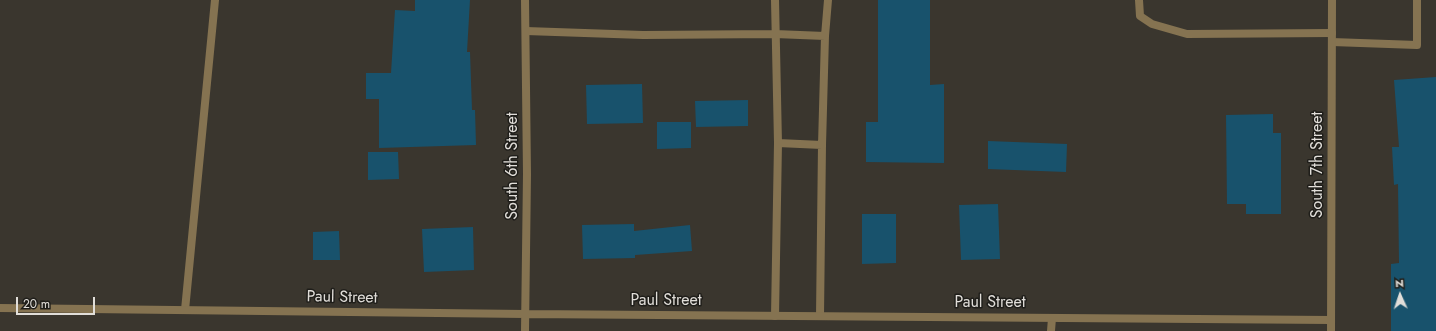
<!DOCTYPE html>
<html>
<head>
<meta charset="utf-8">
<style>
  body { margin:0 }
  #map { position:relative; width:1436px; height:331px; overflow:hidden; background:#3a362e; font-family:Jost,sans-serif }
  canvas { display:block }
  .north { position:absolute; left:1380px; top:275px; width:40px; height:40px; -webkit-text-stroke:3px #1f1e1a; paint-order:stroke; rotate:357deg; font-size:11px; font-weight:700; line-height:16px; text-align:center; color:#e1ded9 }
  .north::after { content:''; display:block; margin:auto; width:14px; height:18px; background:#e1ded9; clip-path:polygon(50% 0,100% 100%,50% 72%,0 100%) }
  .scale { position:absolute; left:16px; top:297px; width:79px; height:18px; box-sizing:border-box; border:2px solid #e1ded9; border-top:0; padding-left:5px; font-size:12px; line-height:14px; white-space:nowrap; color:#e1ded9; -webkit-text-stroke:3px #1f1e1a; paint-order:stroke }
</style>
</head>
<body>
<div id="map">
<canvas width="1436" height="331"></canvas>
<div class="north">N</div>
<div class="scale">20 m</div>
</div>
<script>
const ctx = document.querySelector('canvas').getContext('2d');
ctx.lineJoin = 'round';
function fillPath(path, color) {
  ctx.fillStyle = color;
  ctx.fill(path, 'evenodd');
}
function shape(rows) {
  const path = new Path2D();
  for (const r of rows) {
    path.moveTo(r[0], r[1]);
    for (let i = 2; i < r.length; i += 2) path.lineTo(r[i], r[i + 1]);
  }
  return path;
}
function trace(path, color, width, dash) {
  ctx.strokeStyle = color;
  ctx.lineWidth = width;
  ctx.lineCap = dash ? 'butt' : 'round';
  ctx.setLineDash(dash || []);
  ctx.stroke(path);
}
function write(font, color, halo, rows, align = 'center') {
  ctx.font = font + ' Jost,sans-serif';
  ctx.lineWidth = 3;
  ctx.setLineDash([]);
  ctx.textBaseline = 'middle';
  ctx.strokeStyle = halo;
  ctx.fillStyle = color;
  for (const [text, x, y, turn = 0] of rows) {
    ctx.save();
    ctx.translate(x, y);
    ctx.rotate((+turn || 0) * Math.PI / 180);
    ctx.textAlign = isNaN(turn) ? turn : align;
    if (halo) ctx.strokeText(text, 0, 0);
    ctx.fillText(text, 0, 0);
    ctx.restore();
  }
}
const building = shape([
  [415,0,470,0,467,52,470,52,472,110,475,110,476,145,379,148,379,99,366,99,366,73,391,73,395,10,415,11],
  [878,0,930,0,930,85,944,84,944,163,866,162,866,122,878,122],
  [1436,77,1436,331,1391,331,1391,264,1399,263,1398,184,1394,185,1392,147,1399,147,1394,80],
  [642,84,643,123,587,124,586,85],
  [748,100,748,126,696,127,695,101],
  [1273,114,1273,133,1281,133,1281,214,1246,214,1246,204,1227,204,1226,115],
  [657,122,691,122,691,148,657,149],
  [988,141,1067,144,1066,172,988,169],
  [368,152,398,152,399,179,368,180],
  [998,204,1000,259,961,260,959,205],
  [862,214,896,214,896,263,862,264],
  [634,224,634,231,690,225,692,251,635,255,635,258,583,259,582,225],
  [473,227,474,270,424,272,422,229],
  [339,231,340,260,313,260,313,232]
]);
const service = shape([
  [1139,0,1140,16,1152,24,1187,34,1332,33],
  [526,31,643,35,775,34,825,36],
  [1332,42,1417,45,1417,0],
  [778,143,822,145],
  [185,310,215,0],
  [775,316,778,143,775,0],
  [820,316,822,145,825,36,828,0],
  [1051,331,1052,318]
]);
const minor = shape([
  [0,308,525,314,1331,320],
  [525,331,527,174,525,0],
  [1331,331,1332,0]
]);
const streetNames = [
  ["South 7th Street",1318,165,-90],
  ["South 6th Street",513,166,-90],
  ["Paul Street",342,298,1],
  ["Paul Street",666,301],
  ["Paul Street",990,303]
];
fillPath(building, '#18526c');
trace(service, '#857351', 8);
trace(minor, '#857351', 8);
write('16px', '#e1ded9', '#1f1e1a', streetNames);
</script>
</body>
</html>
